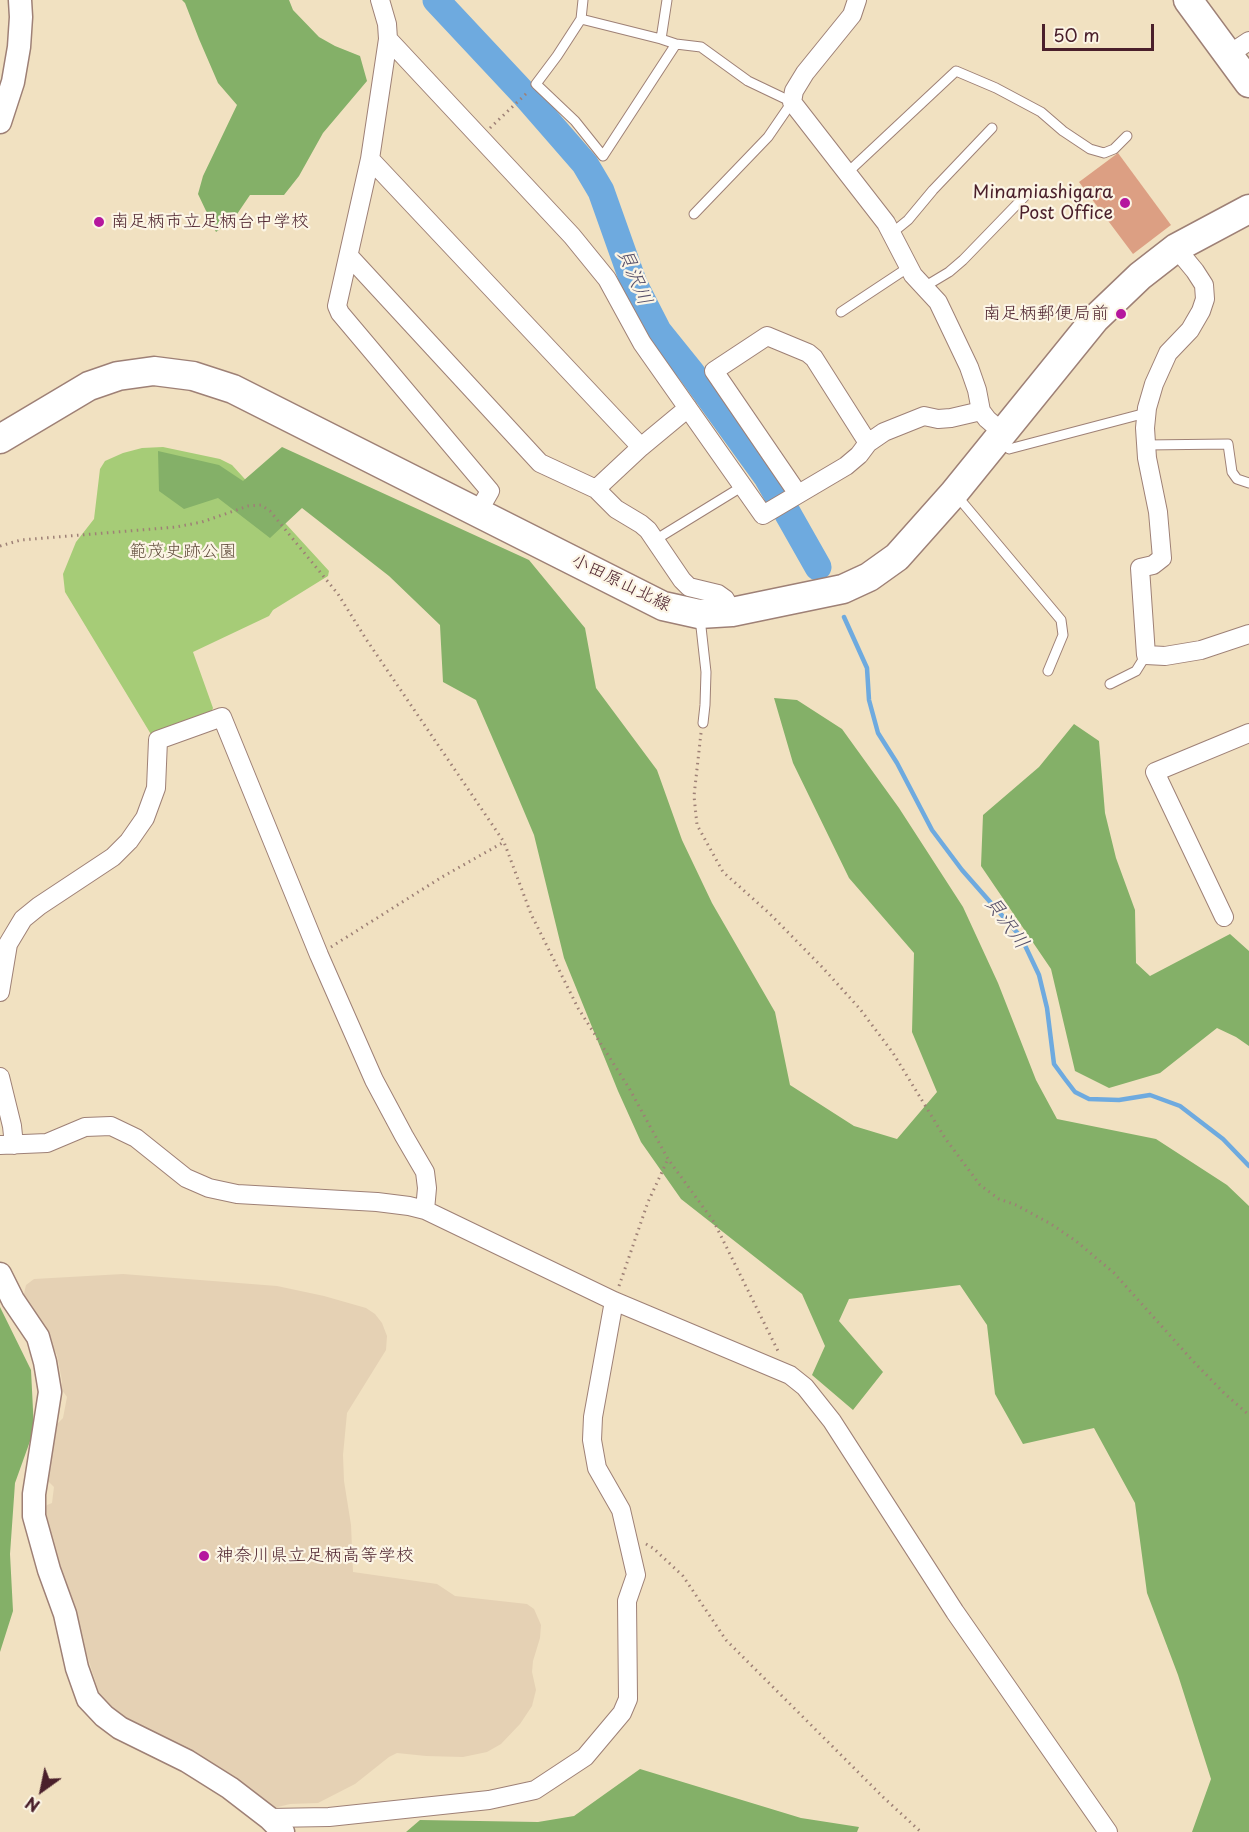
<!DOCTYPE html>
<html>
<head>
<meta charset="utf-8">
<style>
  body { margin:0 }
  #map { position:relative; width:1249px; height:1832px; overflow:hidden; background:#f1e1c1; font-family:"Playpen Sans",sans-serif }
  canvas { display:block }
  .north { position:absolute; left:12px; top:1760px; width:60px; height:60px; -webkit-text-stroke:4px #fcf5e5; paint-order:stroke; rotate:213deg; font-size:16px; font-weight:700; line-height:24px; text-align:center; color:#4a1f2b }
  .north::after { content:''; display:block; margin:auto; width:21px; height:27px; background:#4a1f2b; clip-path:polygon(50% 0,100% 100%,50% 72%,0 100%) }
  .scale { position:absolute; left:1042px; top:24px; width:112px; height:27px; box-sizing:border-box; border:3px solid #4a1f2b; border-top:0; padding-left:8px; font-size:18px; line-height:21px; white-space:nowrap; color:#4a1f2b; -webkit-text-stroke:4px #fcf5e5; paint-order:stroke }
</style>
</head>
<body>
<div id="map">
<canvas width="1249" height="1832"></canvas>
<div class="north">N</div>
<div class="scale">50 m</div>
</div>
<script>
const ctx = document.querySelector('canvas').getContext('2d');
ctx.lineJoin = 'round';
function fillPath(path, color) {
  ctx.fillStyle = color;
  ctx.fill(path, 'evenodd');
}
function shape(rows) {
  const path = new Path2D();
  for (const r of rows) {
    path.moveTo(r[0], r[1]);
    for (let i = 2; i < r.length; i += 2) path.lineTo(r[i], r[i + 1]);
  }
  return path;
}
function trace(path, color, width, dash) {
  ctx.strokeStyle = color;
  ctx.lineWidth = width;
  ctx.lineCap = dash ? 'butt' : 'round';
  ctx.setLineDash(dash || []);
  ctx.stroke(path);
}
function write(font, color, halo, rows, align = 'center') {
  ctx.font = font + ' "Playpen Sans","Klee One",sans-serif';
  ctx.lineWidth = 4.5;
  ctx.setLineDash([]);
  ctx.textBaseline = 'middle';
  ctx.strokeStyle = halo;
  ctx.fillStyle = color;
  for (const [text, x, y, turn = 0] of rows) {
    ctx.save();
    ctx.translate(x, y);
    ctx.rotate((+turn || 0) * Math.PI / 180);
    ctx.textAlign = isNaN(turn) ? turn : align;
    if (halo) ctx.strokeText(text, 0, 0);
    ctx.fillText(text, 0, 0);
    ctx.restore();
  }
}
const built = shape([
  [123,1274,277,1286,324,1296,366,1308,375,1314,382,1323,387,1336,386,1350,347,1413,343,1455,344,1481,351,1525,353,1572,437,1584,455,1596,527,1604,534,1609,541,1625,540,1638,533,1661,532,1672,536,1690,532,1706,520,1724,501,1744,487,1752,463,1757,426,1756,397,1753,389,1757,355,1784,318,1803,290,1804,270,1809,137,1728,112,1710,100,1696,50,1539,44,1509,47,1505,52,1503,54,1487,47,1480,56,1425,63,1418,67,1397,62,1390,62,1381,57,1355,38,1318,23,1298,26,1285,34,1279]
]);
const green = shape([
  [163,447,220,459,232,465,329,571,328,576,273,610,269,616,193,652,213,708,210,715,152,736,65,592,63,574,76,542,94,519,100,469,105,461,123,453,142,448]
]);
const forest = shape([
  [182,0,289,0,293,10,319,37,335,46,360,56,367,81,323,133,299,176,284,195,250,195,233,220,216,232,198,194,203,176,237,105,218,83,199,39,185,3],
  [282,447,529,560,585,628,596,688,657,770,682,840,712,903,775,1012,790,1085,854,1126,897,1139,937,1092,912,1032,914,953,849,878,793,763,774,698,797,700,842,729,899,808,963,907,998,983,1036,1080,1057,1119,1156,1139,1227,1185,1249,1206,1249,1832,1192,1832,1211,1779,1178,1675,1147,1593,1135,1503,1094,1428,1023,1444,995,1394,987,1325,960,1285,849,1299,839,1321,883,1372,853,1410,812,1375,825,1346,802,1294,681,1199,641,1142,618,1091,564,958,534,835,515,790,476,700,443,682,440,625,389,576,302,508,270,538,218,498,184,509,159,491,158,451,219,465,243,481],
  [1074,724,1099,741,1105,813,1116,858,1135,910,1136,963,1150,976,1230,934,1249,951,1249,1046,1236,1037,1217,1028,1160,1073,1109,1088,1075,1071,1051,969,981,866,983,815,1039,767],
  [0,1307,31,1370,34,1430,15,1483,10,1554,13,1611,0,1652],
  [640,1769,801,1818,859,1827,857,1832,406,1832,420,1820,538,1822,574,1816]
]);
const stream = shape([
  [844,617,867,668,869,700,878,733,897,763,932,830,962,870,1021,937,1039,975,1047,1008,1054,1064,1065,1079,1075,1092,1089,1099,1119,1100,1150,1095,1180,1106,1223,1139,1249,1166]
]);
const river = shape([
  [436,0,524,94,585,164,601,191,634,284,658,331,691,372,767,477,818,567]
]);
const building = shape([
  [1118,153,1171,225,1133,254,1079,182]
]);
const path = shape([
  [490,128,529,91],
  [0,546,21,540,176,527,202,522,248,506,261,505,270,511,338,594,366,639,504,842,531,914,578,1008,629,1088,668,1159,714,1222,779,1353],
  [701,733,694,796,697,825,723,872,770,914,823,968,860,1009,893,1053,945,1138,980,1185,999,1199,1016,1205,1051,1224,1076,1241,1114,1273,1192,1360,1224,1393,1249,1415],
  [331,947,442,877,504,842],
  [619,1286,648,1202,668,1159],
  [646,1544,653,1548,683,1576,726,1640,883,1797,921,1832]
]);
const service = shape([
  [583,0,581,19,557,56,536,84,575,121,603,156,676,44],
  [581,19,661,39,667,0],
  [661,39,676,44,701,47,748,81,792,102,768,137,694,214],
  [847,173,956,71,996,88,1041,112,1063,131,1090,149,1104,153,1114,149,1127,136],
  [892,233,908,220,933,190,992,128],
  [924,287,949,272,963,260,1025,196],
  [841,312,909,267],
  [1000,441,1009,449,1146,413],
  [1146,445,1228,444,1232,472,1237,479,1249,483],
  [957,496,1061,620,1063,635,1048,671],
  [655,540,743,486],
  [700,618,706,672,705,705,703,723],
  [1110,684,1136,671,1146,655]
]);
const minor = shape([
  [380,0,387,24,388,39,370,159,337,306,340,313,490,491,478,512],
  [857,0,852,15,805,73,794,91,792,102,886,223,913,275,938,302,969,367,977,390,981,411,987,419,1002,432],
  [388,39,572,236,607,279,642,343,763,515,846,466,859,455,868,443,884,432,924,416,938,419,951,418,981,411],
  [1228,55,1249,41],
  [370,159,641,447],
  [1176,248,1195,271,1204,285,1205,299,1201,311,1190,330,1168,353,1154,384,1147,408,1145,428,1147,458,1158,512,1162,558,1153,565,1140,568,1146,655,1165,656,1201,650,1249,634],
  [349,256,540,463,596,489,616,509,641,524,648,530,682,580,689,587,718,594,725,599,732,612],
  [596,489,641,447,688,408],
  [798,494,714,371,767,336,808,353,814,358,868,443],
  [1224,917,1155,772,1249,733],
  [0,992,8,944,23,919,39,906,113,857,129,841,145,818,156,788,158,740,222,717,319,955,374,1080,404,1136,425,1172,427,1188,425,1210],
  [0,1077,12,1126,14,1145],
  [0,1145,47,1143,85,1127,111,1126,136,1138,186,1178,209,1188,237,1194,377,1202,409,1206,425,1210,614,1301,790,1375,805,1387,832,1421,955,1612,1108,1832],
  [269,1818,329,1817,489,1800,535,1790,585,1757,622,1713,628,1699,627,1601,636,1575,621,1510,597,1468,592,1440,593,1417,614,1301]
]);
const tertiary = shape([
  [0,122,13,82,19,47,21,17,20,0],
  [0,1274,13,1300,38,1337,45,1362,50,1392,34,1494,34,1516,49,1570,65,1614,77,1668,88,1699,104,1716,120,1728,187,1761,230,1788,269,1818,283,1832]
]);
const primary = shape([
  [1188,0,1249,83],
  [0,439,89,386,118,376,154,371,193,376,233,389,663,606,699,614,732,612,843,589,869,577,897,557,954,493,1095,319,1140,276,1176,248,1249,209]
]);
const markers = [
  [1125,203,6,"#b5179e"],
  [99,222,6,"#b5179e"],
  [1121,314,6,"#b5179e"],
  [204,1556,6,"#b5179e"]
];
const poiNames = [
  ["Minamiashigara",1113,193],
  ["Post Office",1113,214],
  ["南足柄市立足柄台中学校",111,222,"left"],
  ["南足柄郵便局前",1109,314],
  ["神奈川県立足柄高等学校",216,1556,"left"]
];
const parkNames = [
  ["範茂史跡公園",183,552]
];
const streetNames = [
  ["小田原山北線",621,583,26]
];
const waterNames = [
  ["貝沢川",634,277,67],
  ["貝沢川",1006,923,54]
];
fillPath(built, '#e5d1b4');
fillPath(green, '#a6cc77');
fillPath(forest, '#84b068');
trace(stream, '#6eaadf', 4.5);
trace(river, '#6eaadf', 27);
fillPath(building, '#dc9f83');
trace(service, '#9e8076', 11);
trace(minor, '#9e8076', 20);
trace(tertiary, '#9e8076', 25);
trace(primary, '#9e8076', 31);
trace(path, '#9e8076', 3, [1.5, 4.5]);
trace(service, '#fff', 9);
trace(minor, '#fff', 18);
trace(tertiary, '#fff', 22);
trace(primary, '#fff', 28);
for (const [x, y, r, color] of markers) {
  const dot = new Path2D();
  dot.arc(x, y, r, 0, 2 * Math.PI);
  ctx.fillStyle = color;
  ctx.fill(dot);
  trace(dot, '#fcf5e5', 2);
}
write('18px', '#4a1f2b', '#fcf5e5', poiNames, 'right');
write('18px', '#665342', '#fcf5e5', parkNames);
write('18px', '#4a1f2b', '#fcf5e5', streetNames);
write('italic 20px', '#57506a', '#fcf5e5', waterNames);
</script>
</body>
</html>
